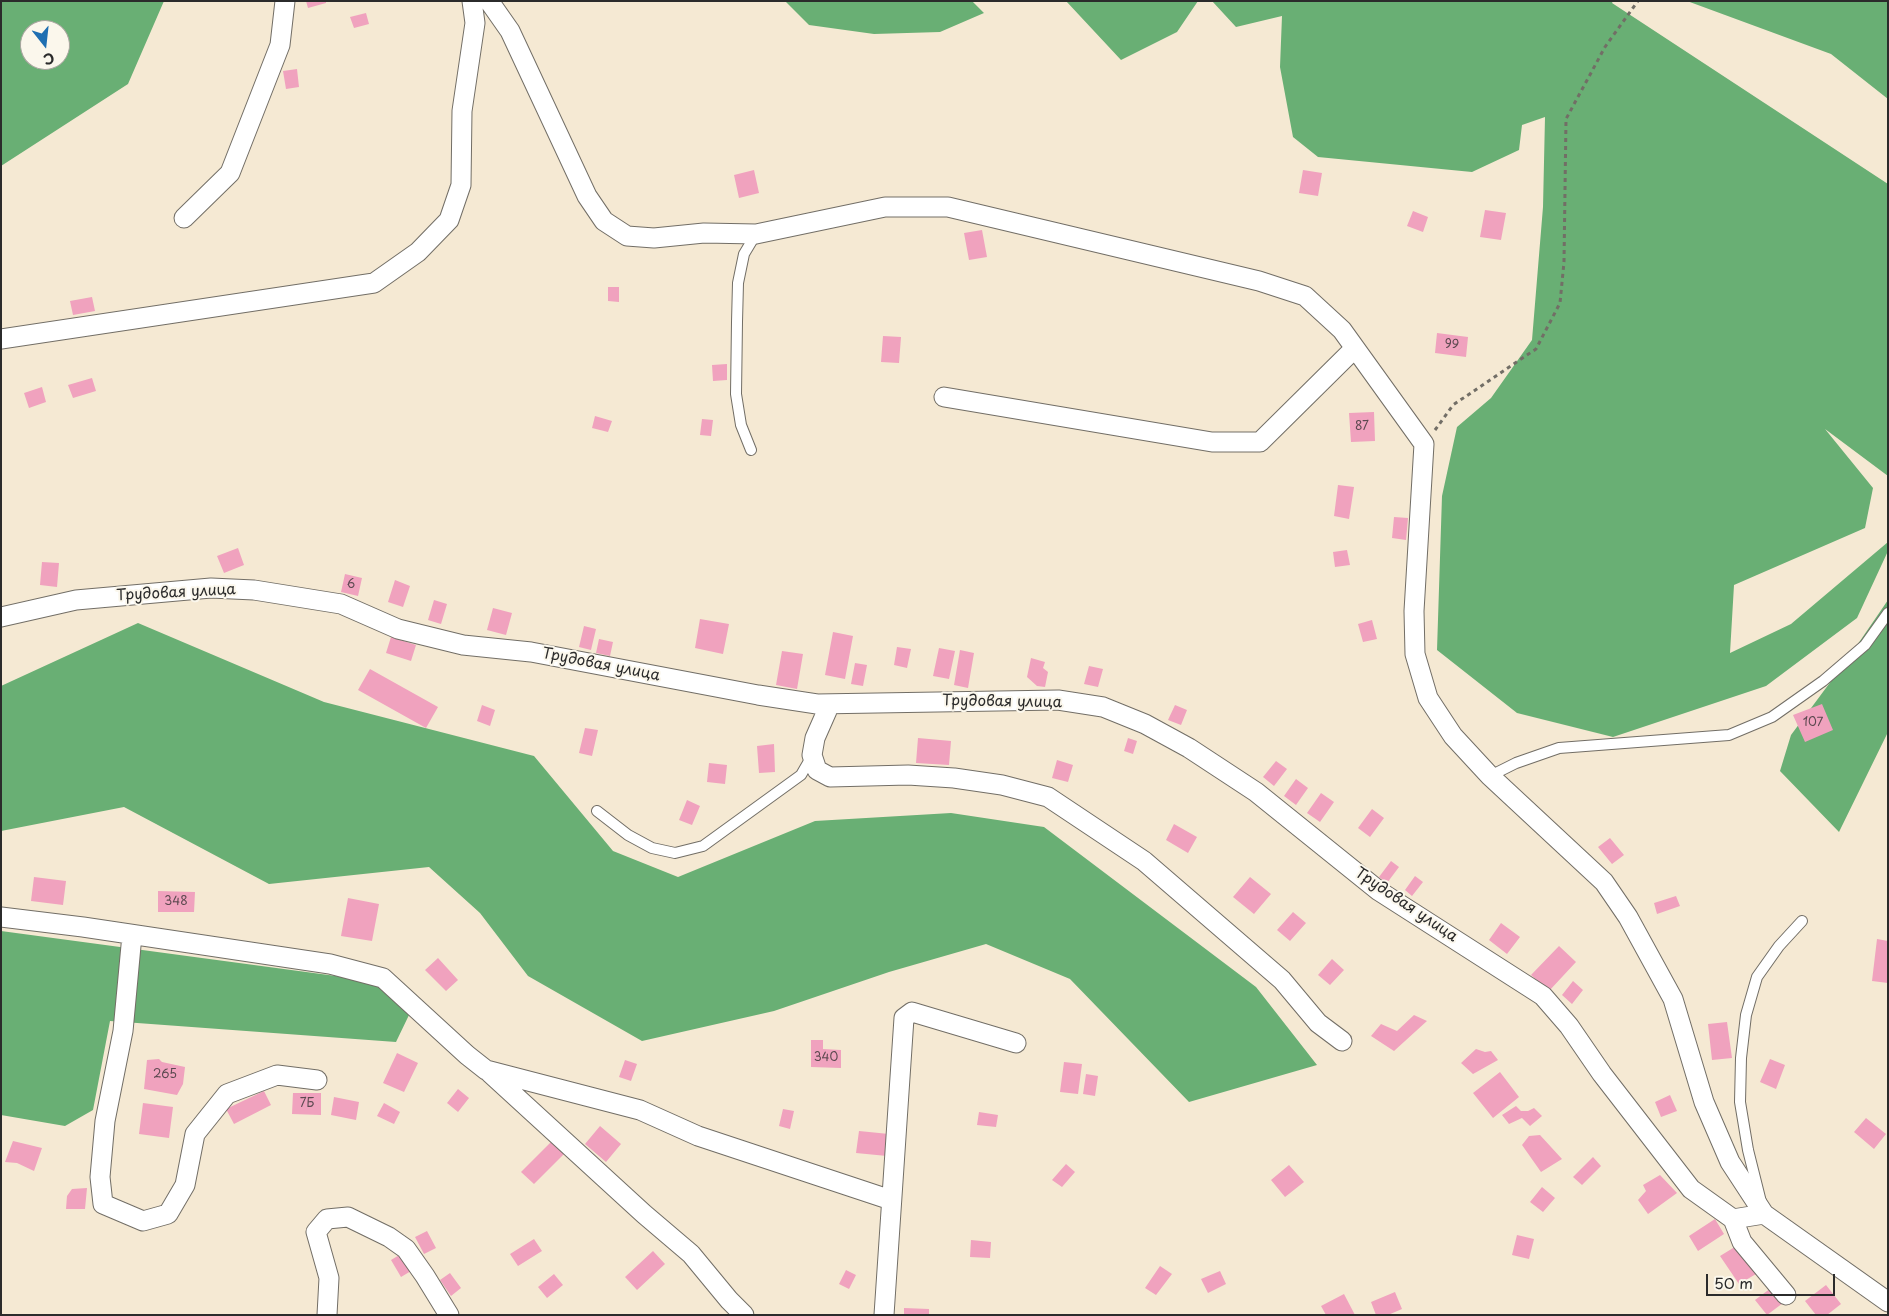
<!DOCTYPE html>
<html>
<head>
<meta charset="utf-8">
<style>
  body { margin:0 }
  #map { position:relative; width:1889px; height:1316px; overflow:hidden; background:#f5e9d3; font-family:"Playpen Sans",sans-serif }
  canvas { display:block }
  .frame { position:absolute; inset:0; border:2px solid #2b2b2b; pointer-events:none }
  .north { position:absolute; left:20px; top:20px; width:50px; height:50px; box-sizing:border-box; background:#fbf7ec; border:1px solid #a8a59f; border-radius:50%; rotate:164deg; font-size:14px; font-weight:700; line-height:20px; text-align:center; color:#2b2b2b }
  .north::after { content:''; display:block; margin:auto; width:18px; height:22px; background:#1f6fb2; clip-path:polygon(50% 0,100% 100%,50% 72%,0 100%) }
  .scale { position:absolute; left:1706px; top:1274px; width:129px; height:22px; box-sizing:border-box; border:2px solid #2b2b2b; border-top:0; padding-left:6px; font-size:15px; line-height:18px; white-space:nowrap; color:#2b2b2b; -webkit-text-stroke:4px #fbf7ec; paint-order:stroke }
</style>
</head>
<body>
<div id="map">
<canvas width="1889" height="1316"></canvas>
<div class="frame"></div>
<div class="north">С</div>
<div class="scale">50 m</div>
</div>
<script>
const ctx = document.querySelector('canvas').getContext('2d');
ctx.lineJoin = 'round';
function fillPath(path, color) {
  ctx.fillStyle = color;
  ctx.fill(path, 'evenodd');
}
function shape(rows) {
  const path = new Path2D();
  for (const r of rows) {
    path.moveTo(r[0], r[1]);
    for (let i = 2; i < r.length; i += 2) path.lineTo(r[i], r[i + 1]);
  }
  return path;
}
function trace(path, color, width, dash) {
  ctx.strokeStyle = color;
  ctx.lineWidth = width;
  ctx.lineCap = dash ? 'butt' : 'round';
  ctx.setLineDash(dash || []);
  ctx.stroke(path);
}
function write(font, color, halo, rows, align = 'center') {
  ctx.font = font + ' "Playpen Sans",sans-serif';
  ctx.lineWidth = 4;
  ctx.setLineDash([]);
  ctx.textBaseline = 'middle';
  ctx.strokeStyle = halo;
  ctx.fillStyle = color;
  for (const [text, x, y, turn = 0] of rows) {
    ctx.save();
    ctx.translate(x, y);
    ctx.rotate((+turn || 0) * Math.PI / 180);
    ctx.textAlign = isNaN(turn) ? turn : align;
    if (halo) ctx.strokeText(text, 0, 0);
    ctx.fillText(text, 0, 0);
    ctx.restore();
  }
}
const forest = shape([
  [1,1,164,1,128,84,1,166],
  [30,30,60,30,60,60,30,60],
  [785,1,972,1,984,13,940,32,874,34,809,25],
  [1066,1,1198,1,1177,32,1121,60],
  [1212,1,1613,1,1612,3,1888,184,1888,476,1825,429,1873,488,1865,528,1734,585,1730,653,1791,624,1888,542,1888,551,1857,618,1766,686,1613,737,1517,713,1437,650,1442,496,1457,427,1491,398,1532,340,1543,207,1545,117,1522,125,1519,150,1472,172,1318,157,1293,137,1280,67,1282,16,1236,27],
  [1687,1,1888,1,1888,99,1831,54],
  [1888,600,1888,732,1839,832,1780,771,1791,735,1849,657],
  [138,623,324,702,534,756,613,851,678,877,815,821,951,813,1044,827,1256,987,1317,1065,1189,1102,1070,979,986,944,889,972,774,1011,642,1041,528,976,480,913,429,867,269,884,124,807,1,831,1,686],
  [1,931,373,981,409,1015,396,1042,110,1021,93,1110,65,1126,1,1115]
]);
const building = shape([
  [306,1,326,1,326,3,308,8],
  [366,13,369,24,354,28,350,17],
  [297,69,299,87,286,89,283,71],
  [754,170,759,193,739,198,734,175],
  [1303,170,1322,173,1318,196,1299,193],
  [1485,210,1506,213,1501,240,1480,237],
  [1413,211,1428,217,1423,232,1407,226],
  [982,230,987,257,969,260,964,233],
  [608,287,619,287,619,302,608,301],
  [92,297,95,311,73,315,70,301],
  [1437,333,1468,337,1466,357,1435,353],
  [883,336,901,337,899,363,881,362],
  [727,364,727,380,713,381,712,365],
  [92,378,96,391,73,398,68,385],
  [42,387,46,402,29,408,24,393],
  [1374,412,1375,441,1351,442,1349,413],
  [595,416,612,421,608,432,592,428],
  [702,419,713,420,711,436,700,435],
  [1338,485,1354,487,1349,519,1334,516],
  [1394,517,1408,518,1406,540,1392,538],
  [238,548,244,565,224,573,217,556],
  [1347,550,1350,565,1335,567,1333,552],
  [42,562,59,563,57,587,40,585],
  [345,574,362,578,358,596,341,592],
  [395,580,410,586,403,607,388,602],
  [434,600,447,604,441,624,428,620],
  [493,608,512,613,506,635,487,630],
  [700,619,729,624,723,654,695,648],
  [1372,620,1377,639,1363,642,1358,624],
  [584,626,596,629,591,650,579,647],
  [833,632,853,636,845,679,825,675],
  [391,637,416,645,411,661,386,653],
  [599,639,613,642,610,656,596,653],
  [897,647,911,649,907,668,894,665],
  [939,648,955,651,949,679,933,676],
  [960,650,974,653,968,688,954,685],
  [782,651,803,654,797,689,776,685],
  [1031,658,1045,662,1043,668,1048,672,1045,687,1037,686,1027,677],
  [855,663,867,665,863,686,851,684],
  [1089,666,1103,669,1098,687,1084,684],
  [370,669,438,707,426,728,358,690],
  [1822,704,1833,730,1805,742,1793,715],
  [482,705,495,710,490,726,477,721],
  [1175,705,1187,710,1181,725,1168,720],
  [585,728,598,730,592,756,579,753],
  [918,738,951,741,949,765,916,763],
  [1128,738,1137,741,1133,754,1124,751],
  [774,744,775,772,759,773,757,746],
  [1057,760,1073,765,1068,782,1052,778],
  [1276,761,1287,769,1274,786,1263,777],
  [709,763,727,765,725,784,707,782],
  [1296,779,1308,788,1296,805,1284,796],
  [1321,793,1334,802,1320,822,1307,813],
  [687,800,700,806,692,825,679,820],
  [1372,809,1384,818,1370,837,1358,828],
  [1174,824,1197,837,1188,853,1166,840],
  [1610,838,1624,855,1612,864,1598,847],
  [1391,861,1399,867,1387,883,1379,877],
  [1415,876,1423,882,1412,896,1405,890],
  [34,877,66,881,63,905,31,901],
  [1250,877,1271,894,1254,914,1233,897],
  [158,891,195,892,194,912,158,912],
  [1676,896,1680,906,1657,914,1654,903],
  [348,898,379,904,372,941,341,936],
  [1293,912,1306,923,1290,941,1277,930],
  [1501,923,1520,937,1507,954,1489,940],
  [1877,939,1888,941,1888,983,1872,981],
  [1559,946,1576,962,1549,991,1531,975],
  [438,958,458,980,446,991,425,970],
  [1332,959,1344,970,1330,985,1318,975],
  [1573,981,1583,990,1572,1004,1562,995],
  [1414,1015,1427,1021,1394,1051,1371,1036,1381,1024,1397,1031],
  [1727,1022,1732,1058,1712,1060,1708,1024],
  [811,1040,823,1040,823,1049,841,1050,841,1068,811,1067],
  [1476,1049,1485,1052,1491,1051,1498,1060,1473,1074,1461,1063],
  [397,1053,418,1063,404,1092,383,1083],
  [159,1059,162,1062,185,1067,183,1084,177,1095,144,1089,147,1060],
  [1770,1059,1785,1065,1776,1089,1760,1082],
  [625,1060,637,1064,631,1081,619,1077],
  [1064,1062,1082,1064,1078,1094,1060,1092],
  [1500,1072,1519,1097,1493,1118,1473,1093],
  [1086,1074,1098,1076,1095,1096,1083,1094],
  [458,1089,469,1098,458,1112,447,1103],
  [264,1091,271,1105,234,1124,226,1109],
  [293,1093,321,1093,321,1115,292,1114],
  [1670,1095,1677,1111,1661,1117,1655,1102],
  [334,1097,359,1102,356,1120,331,1115],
  [143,1103,173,1107,169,1138,139,1134],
  [384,1103,400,1112,394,1124,377,1116],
  [1516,1106,1521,1111,1528,1111,1534,1108,1542,1116,1530,1126,1522,1118,1509,1124,1502,1115],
  [783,1109,794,1111,790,1129,779,1126],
  [979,1112,998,1115,996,1127,977,1125],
  [1866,1118,1886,1134,1874,1149,1854,1132],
  [600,1126,621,1144,606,1162,585,1144],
  [859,1131,889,1134,887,1156,856,1153],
  [1540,1135,1562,1159,1541,1172,1522,1145,1529,1136],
  [554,1139,567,1151,534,1184,521,1172],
  [13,1141,42,1148,34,1171,17,1163,5,1162],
  [1593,1157,1601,1166,1582,1185,1573,1177],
  [1066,1164,1075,1172,1062,1187,1052,1180],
  [1289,1165,1304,1182,1285,1197,1271,1180],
  [1660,1175,1677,1193,1648,1214,1638,1200,1646,1191,1643,1185],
  [1542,1187,1555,1198,1543,1212,1530,1202],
  [87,1188,85,1209,66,1209,67,1196,72,1189],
  [1715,1219,1724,1234,1698,1251,1689,1236],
  [427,1231,436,1248,424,1254,415,1237],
  [1517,1235,1534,1239,1529,1259,1512,1255],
  [534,1239,542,1251,518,1266,510,1254],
  [971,1240,991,1242,990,1258,970,1257],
  [1738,1245,1756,1274,1739,1284,1720,1256],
  [653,1251,665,1264,637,1290,625,1277],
  [401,1254,411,1271,401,1277,391,1260],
  [1160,1266,1172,1274,1156,1295,1145,1288],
  [846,1270,856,1275,849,1289,839,1284],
  [1220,1271,1226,1284,1208,1293,1201,1279],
  [450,1273,461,1288,451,1296,440,1280],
  [554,1274,563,1285,547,1298,538,1287],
  [1826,1285,1841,1304,1827,1315,1816,1315,1805,1301],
  [1771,1288,1783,1303,1767,1315,1755,1300],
  [1395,1292,1402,1309,1388,1315,1376,1315,1371,1302],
  [1344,1294,1355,1315,1326,1315,1321,1306],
  [904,1308,929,1309,929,1315,904,1315]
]);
const path = shape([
  [1435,430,1453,405,1536,349,1560,303,1564,262,1566,119,1605,47,1638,1]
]);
const lane = shape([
  [751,450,741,425,736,394,737,322,738,283,744,254,756,234],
  [1490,776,1516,763,1559,748,1729,735,1772,717,1823,681,1865,645,1888,613],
  [597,811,628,835,652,848,675,853,703,846,801,775,812,756],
  [1761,1202,1748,1150,1740,1102,1741,1058,1746,1015,1757,977,1779,946,1802,921]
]);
const street = shape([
  [489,1,510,31,587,196,604,221,627,236,654,238,704,233,756,234,885,207,948,207,1259,281,1305,296,1342,330,1424,444,1414,611,1415,654,1428,698,1453,736,1490,776,1604,882,1628,917,1673,999,1704,1102,1730,1162,1764,1214],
  [184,218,230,173,280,45,285,1],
  [1,339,374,283,418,252,449,220,461,185,462,111,475,23,472,1],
  [944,397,1212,442,1260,442,1355,348],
  [1,617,76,600,211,588,254,590,341,604,398,629,463,645,531,652,758,695,817,704,1058,700,1103,707,1145,724,1189,748,1256,792,1379,891,1543,996,1569,1026,1602,1074,1691,1189,1733,1219,1764,1214,1888,1302],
  [830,704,815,738,812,755,817,770,830,777,908,775,954,778,1002,785,1048,797,1144,861,1282,980,1318,1023,1342,1041],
  [1,917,83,927,330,964,383,978,467,1055,486,1070,640,1110,698,1136,891,1200],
  [132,935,123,1031,105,1121,100,1177,103,1204,143,1221,168,1214,185,1185,195,1134,227,1094,277,1075,317,1080],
  [490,1073,644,1214,691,1254,729,1300,744,1315],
  [1733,1219,1742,1242,1786,1295],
  [327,1315,329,1278,316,1232,327,1219,348,1217,389,1237,406,1249,425,1276,449,1315],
  [884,1315,904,1018,912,1012,1016,1043]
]);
const numberNames = [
  ["99",1452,345],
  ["87",1362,427],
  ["6",351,585],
  ["107",1813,723],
  ["348",176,902],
  ["340",826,1058],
  ["265",165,1075],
  ["7Б",307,1104]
];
const streetNames = [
  ["Трудовая улица",176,593,-3],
  ["Трудовая улица",601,665,11],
  ["Трудовая улица",1002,702,1],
  ["Трудовая улица",1406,905,34]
];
fillPath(forest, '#69af74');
fillPath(building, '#f0a2be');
trace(lane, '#726e66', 12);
trace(street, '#726e66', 21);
trace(path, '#726e66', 3, [4, 4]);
trace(lane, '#fff', 10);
trace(street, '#fff', 19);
write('12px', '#5c4950', null, numberNames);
write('15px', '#2b2b2b', '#fbf7ec', streetNames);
</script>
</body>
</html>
